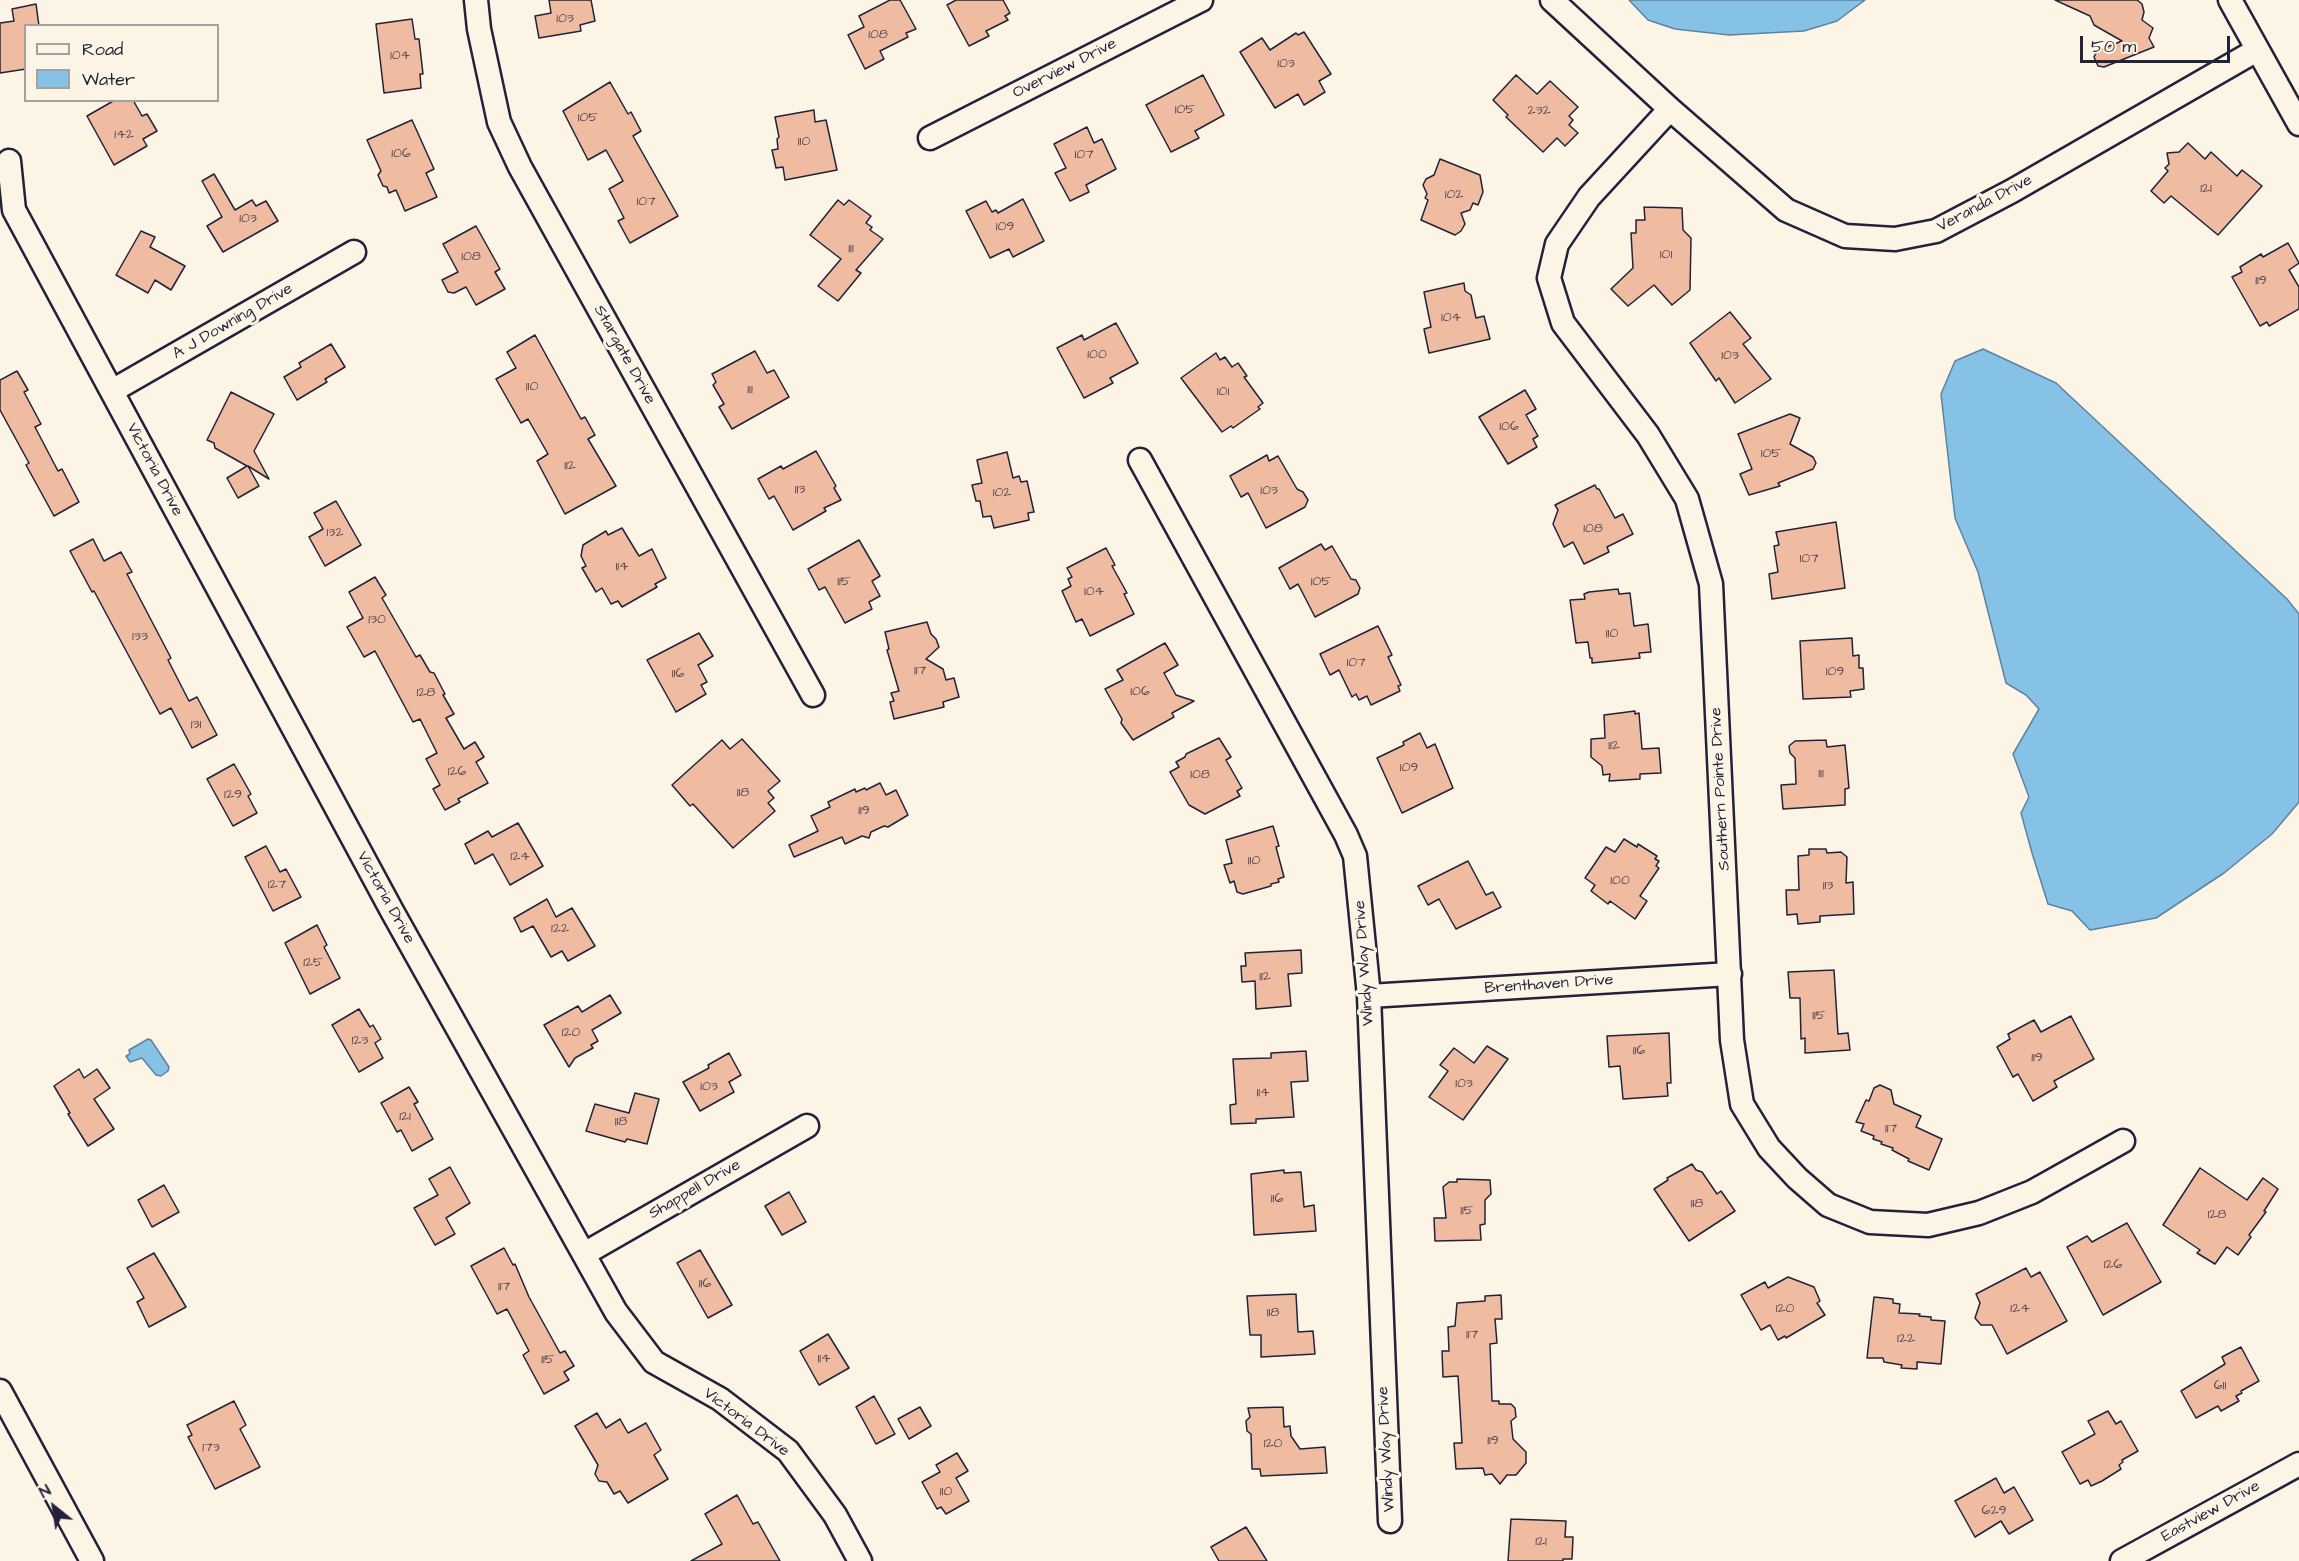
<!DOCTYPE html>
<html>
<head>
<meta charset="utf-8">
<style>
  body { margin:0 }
  #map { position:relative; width:2299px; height:1561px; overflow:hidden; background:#fcf5e5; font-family:"Architects Daughter",sans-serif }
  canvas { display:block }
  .legend { position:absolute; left:24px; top:24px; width:195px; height:78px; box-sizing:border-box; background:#fcf5e5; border:2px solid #a5a1a1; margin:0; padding:8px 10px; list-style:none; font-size:18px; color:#22223b }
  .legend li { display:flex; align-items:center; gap:12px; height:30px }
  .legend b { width:30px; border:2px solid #a5a1a1 }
  .north { position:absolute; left:24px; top:1477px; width:60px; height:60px; -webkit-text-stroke:4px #fcf5e5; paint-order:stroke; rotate:330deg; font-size:16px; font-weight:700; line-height:24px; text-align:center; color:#22223b }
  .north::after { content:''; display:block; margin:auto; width:21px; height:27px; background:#22223b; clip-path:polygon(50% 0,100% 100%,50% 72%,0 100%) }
  .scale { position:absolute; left:2080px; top:36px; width:150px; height:27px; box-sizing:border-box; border:3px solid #22223b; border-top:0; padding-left:8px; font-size:18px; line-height:21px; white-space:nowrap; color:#22223b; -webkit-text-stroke:4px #fcf5e5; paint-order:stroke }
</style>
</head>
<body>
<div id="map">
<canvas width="2299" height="1561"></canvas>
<ul class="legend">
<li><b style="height:8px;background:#fcf5e5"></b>Road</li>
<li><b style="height:16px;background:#86c2e5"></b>Water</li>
</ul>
<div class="north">N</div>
<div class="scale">50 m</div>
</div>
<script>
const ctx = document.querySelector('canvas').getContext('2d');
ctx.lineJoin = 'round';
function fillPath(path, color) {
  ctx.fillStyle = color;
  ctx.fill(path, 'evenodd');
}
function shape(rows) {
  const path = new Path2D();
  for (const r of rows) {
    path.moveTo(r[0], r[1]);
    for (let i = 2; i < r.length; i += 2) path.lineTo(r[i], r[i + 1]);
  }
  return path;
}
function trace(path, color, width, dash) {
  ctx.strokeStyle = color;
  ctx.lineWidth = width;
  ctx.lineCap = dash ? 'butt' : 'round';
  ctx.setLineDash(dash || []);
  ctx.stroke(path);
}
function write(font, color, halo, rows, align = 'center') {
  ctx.font = font + ' "Architects Daughter",sans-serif';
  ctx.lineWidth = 6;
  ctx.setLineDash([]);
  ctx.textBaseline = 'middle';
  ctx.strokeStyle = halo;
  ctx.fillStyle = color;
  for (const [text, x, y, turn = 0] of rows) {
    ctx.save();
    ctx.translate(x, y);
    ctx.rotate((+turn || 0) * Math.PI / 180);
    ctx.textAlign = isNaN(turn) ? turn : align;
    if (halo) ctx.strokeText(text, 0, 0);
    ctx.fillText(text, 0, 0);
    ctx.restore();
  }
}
const water = shape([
  [1629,0,1865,0,1837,21,1804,31,1729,35,1675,29,1648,20,1629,0],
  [1983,349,2056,383,2287,599,2299,614,2299,802,2272,834,2224,873,2156,918,2090,930,2072,911,2048,904,2032,853,2021,813,2029,797,2013,754,2039,709,2026,695,2006,683,1978,572,1955,518,1941,394,1955,361,1983,349],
  [148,1039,151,1040,169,1067,168,1071,161,1076,156,1075,142,1058,130,1062,126,1056,130,1054,129,1050,148,1039]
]);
const building = shape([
  [549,0,591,0,595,21,580,25,581,31,539,38,535,16,551,13,549,0],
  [890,0,900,0,916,29,906,33,908,37,880,51,884,59,865,69,848,35,864,27,859,16,890,0],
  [956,0,1003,0,1010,13,1005,16,1008,20,986,31,989,36,969,46,947,5,956,0],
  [2055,0,2137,0,2142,4,2144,12,2142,20,2153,28,2149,38,2154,47,2104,67,2098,66,2094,57,2097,51,2122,41,2094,25,2090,16,2055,0],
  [36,4,39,26,26,26,26,69,0,73,0,23,14,21,12,9,36,4],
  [412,19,415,39,419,39,423,74,420,74,421,88,384,93,376,24,412,19],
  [1304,32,1331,74,1319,81,1325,92,1304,105,1298,94,1275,108,1240,52,1262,38,1270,50,1296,33,1298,35,1304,32],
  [1203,75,1224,115,1195,131,1199,138,1171,152,1146,105,1203,75],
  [1516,75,1537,94,1550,81,1578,107,1569,116,1573,120,1569,125,1578,133,1565,146,1557,138,1543,152,1506,117,1508,115,1493,100,1516,75],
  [610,82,628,114,631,112,641,131,633,136,678,216,630,243,618,221,624,218,609,189,623,181,606,150,588,160,563,111,610,82],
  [115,100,133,100,142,116,147,114,157,131,143,139,147,146,114,165,87,116,115,100],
  [814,110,815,122,826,120,837,170,785,180,783,167,776,168,772,150,778,149,777,139,779,137,775,117,814,110],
  [412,120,434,169,426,173,437,197,405,211,396,190,389,193,387,187,383,186,378,175,381,171,367,140,412,120],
  [1087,127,1094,143,1102,139,1116,169,1086,185,1089,192,1070,201,1055,173,1066,168,1054,144,1087,127],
  [2188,143,2205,159,2211,152,2237,176,2242,170,2262,186,2218,235,2171,196,2164,203,2151,191,2168,171,2165,168,2169,164,2167,153,2179,152,2188,143],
  [1440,159,1480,175,1483,192,1478,205,1473,203,1470,210,1461,213,1465,224,1461,231,1455,235,1421,220,1428,200,1425,198,1427,194,1423,185,1426,179,1434,175,1440,159],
  [214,174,235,210,252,200,256,206,266,201,278,221,223,252,207,226,222,217,202,181,214,174],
  [1023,199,1044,241,1013,257,1009,249,990,258,966,211,986,201,992,212,996,210,998,213,1023,199],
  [838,200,844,205,849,200,871,216,866,223,872,227,870,230,883,239,856,270,861,273,838,301,818,286,841,259,810,235,838,200],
  [1644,207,1682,208,1683,230,1691,238,1690,290,1672,305,1654,285,1628,306,1611,289,1633,268,1631,233,1636,233,1636,220,1645,220,1644,207],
  [476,226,500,269,495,272,505,289,476,305,466,287,454,293,448,292,442,280,458,272,443,244,476,226],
  [141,231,155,237,150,247,185,266,171,290,155,280,148,293,116,275,141,231],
  [2288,243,2299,263,2289,270,2299,287,2299,309,2269,326,2267,322,2260,326,2232,277,2242,272,2240,267,2261,254,2263,257,2288,243],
  [1464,283,1465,291,1471,295,1476,318,1484,316,1490,339,1429,353,1424,329,1431,327,1424,292,1464,283],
  [1730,312,1751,338,1743,344,1771,379,1735,403,1719,378,1716,381,1690,343,1730,312],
  [1116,323,1138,363,1110,378,1113,383,1084,398,1057,348,1082,335,1084,340,1116,323],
  [535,335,581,419,585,417,595,435,588,439,616,486,565,514,537,461,548,454,528,419,521,423,496,379,516,368,507,352,535,335],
  [331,344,345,367,325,379,327,382,297,400,284,377,301,367,299,363,331,344],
  [755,351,767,373,774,370,789,397,732,429,719,407,724,404,713,385,716,382,712,374,755,351],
  [1216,353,1220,360,1225,357,1232,367,1238,363,1247,376,1244,377,1263,403,1258,407,1260,409,1233,428,1231,426,1222,432,1181,378,1216,353],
  [17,371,28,390,24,392,41,424,35,427,58,471,62,469,79,502,54,516,26,465,29,463,0,410,0,380,17,371],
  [1525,390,1536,409,1526,415,1538,436,1533,439,1537,447,1508,464,1479,417,1525,390],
  [231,392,274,414,254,451,269,479,248,466,259,486,238,498,227,478,247,466,215,448,214,443,207,440,231,392],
  [1790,414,1800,418,1790,444,1813,457,1816,463,1813,469,1778,483,1780,486,1749,495,1740,474,1752,469,1738,434,1790,414],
  [816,451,836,486,834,488,841,500,824,508,826,511,793,530,774,496,769,499,758,479,781,466,783,469,816,451],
  [1007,452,1013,478,1019,476,1021,482,1027,481,1034,512,1028,513,1029,520,994,528,991,516,983,517,980,501,976,501,972,485,982,483,977,460,1007,452],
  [1267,455,1269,461,1278,456,1297,489,1303,492,1308,500,1305,507,1266,528,1248,493,1241,497,1230,476,1267,455],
  [1595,485,1597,489,1599,489,1615,518,1623,514,1633,534,1607,547,1609,552,1584,564,1573,542,1564,547,1553,524,1558,510,1555,505,1595,485],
  [336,501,361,545,325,566,309,537,323,529,314,513,336,501],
  [1836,522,1845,588,1772,599,1769,574,1778,572,1774,546,1779,545,1776,532,1836,522],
  [622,528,639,556,652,549,666,578,655,584,657,587,622,607,618,601,611,604,602,588,596,592,582,568,586,566,581,556,583,545,606,531,608,535,622,528],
  [93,539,104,561,121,552,132,572,127,574,171,658,168,660,189,701,197,697,217,735,192,748,171,708,160,714,94,591,92,592,70,551,93,539],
  [859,540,880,576,872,581,880,596,869,602,872,609,845,623,825,587,819,590,808,569,859,540],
  [1321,544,1325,550,1332,546,1351,579,1356,580,1360,588,1358,594,1315,617,1298,584,1290,589,1279,568,1321,544],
  [1106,548,1115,565,1112,566,1127,593,1124,594,1134,614,1090,636,1082,619,1076,622,1062,591,1071,586,1068,579,1072,577,1067,568,1106,548],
  [375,577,386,595,382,598,416,657,420,655,430,672,434,673,445,694,443,695,454,714,446,718,464,749,475,742,484,757,476,762,488,783,458,799,460,802,445,810,433,789,440,785,426,759,437,753,420,719,413,722,375,651,364,657,347,627,363,618,349,592,375,577],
  [1618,589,1619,594,1630,593,1634,626,1648,624,1651,652,1639,653,1640,658,1592,663,1592,658,1590,658,1588,642,1576,643,1570,600,1585,599,1584,594,1589,592,1618,589],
  [927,622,931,634,936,639,939,647,926,659,943,669,946,680,954,678,959,697,943,702,944,707,894,719,890,702,894,701,891,693,899,691,887,650,889,649,885,632,927,622],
  [1378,626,1392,655,1388,657,1401,685,1398,686,1400,691,1371,705,1367,696,1359,700,1356,694,1352,697,1339,670,1330,675,1320,654,1378,626],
  [699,633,713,656,698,665,707,682,701,685,706,694,676,712,647,660,699,633],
  [1852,638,1853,656,1859,655,1859,668,1863,668,1864,689,1850,691,1851,697,1803,699,1800,641,1852,638],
  [1165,643,1178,665,1164,673,1176,695,1194,701,1172,713,1174,717,1133,740,1121,723,1122,719,1105,689,1123,680,1117,670,1165,643],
  [1635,711,1635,714,1639,713,1642,749,1659,748,1661,773,1640,774,1640,779,1609,781,1610,774,1603,775,1602,766,1591,757,1591,739,1605,738,1604,715,1635,711],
  [1420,733,1427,748,1435,744,1453,788,1402,813,1377,758,1404,745,1403,742,1420,733],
  [1219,738,1231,757,1226,760,1242,788,1237,791,1240,796,1205,814,1189,805,1170,772,1179,767,1176,762,1185,757,1186,754,1219,738],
  [742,739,780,781,768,791,774,798,768,803,775,811,733,848,693,804,690,806,672,785,722,740,730,749,742,739],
  [1826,740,1827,747,1845,745,1849,788,1845,789,1845,805,1783,809,1781,785,1796,784,1795,758,1790,753,1789,746,1795,741,1826,740],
  [234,764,251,794,248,796,257,813,233,826,207,779,234,764],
  [880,783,886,795,896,790,908,815,888,827,884,826,871,832,869,838,862,836,845,844,842,837,794,857,789,845,818,831,811,816,830,807,828,802,855,789,856,792,865,788,866,790,880,783],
  [518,823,543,866,510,885,493,854,475,864,465,844,488,831,492,837,518,823],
  [1273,826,1279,846,1276,847,1284,877,1278,879,1279,882,1271,884,1271,886,1243,894,1237,892,1234,881,1230,883,1224,865,1232,863,1226,840,1273,826],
  [1624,839,1637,847,1638,844,1657,856,1655,859,1659,861,1656,866,1659,868,1640,896,1647,901,1635,919,1610,901,1608,904,1591,891,1595,885,1585,878,1606,847,1615,852,1624,839],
  [266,846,280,872,286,869,301,897,273,911,245,857,266,846],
  [1809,849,1826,849,1827,853,1841,852,1847,857,1846,883,1853,882,1854,914,1820,916,1820,922,1798,924,1797,914,1787,915,1786,890,1799,890,1798,856,1809,855,1809,849],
  [1468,861,1486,895,1493,892,1501,907,1456,929,1439,899,1428,905,1418,886,1468,861],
  [547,899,556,917,572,908,595,946,568,961,562,951,551,957,533,926,521,932,514,918,547,899],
  [317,925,327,945,324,947,340,978,310,994,285,943,317,925],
  [1301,950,1302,973,1288,974,1291,1006,1256,1009,1255,981,1242,982,1241,966,1246,966,1245,953,1301,950],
  [1834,970,1838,1034,1848,1033,1850,1050,1805,1053,1805,1038,1801,1039,1800,998,1790,998,1788,972,1834,970],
  [610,995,621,1013,592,1030,598,1041,591,1045,593,1048,575,1058,569,1067,544,1025,578,1006,582,1012,610,995],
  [359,1009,370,1027,373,1025,381,1039,375,1043,383,1058,359,1072,332,1025,359,1009],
  [2071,1016,2094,1059,2054,1081,2057,1087,2033,1101,2018,1074,2013,1077,1997,1047,2010,1039,2008,1034,2034,1020,2041,1032,2071,1016],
  [1669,1033,1671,1083,1667,1083,1668,1096,1623,1099,1620,1066,1609,1067,1607,1036,1669,1033],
  [1487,1046,1508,1059,1463,1120,1429,1097,1448,1071,1440,1065,1454,1048,1474,1063,1487,1046],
  [1306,1051,1308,1081,1291,1082,1294,1117,1256,1119,1256,1123,1231,1124,1230,1105,1236,1104,1233,1059,1271,1058,1271,1053,1306,1051],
  [729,1053,741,1075,729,1082,734,1092,700,1111,683,1082,709,1068,708,1065,729,1053],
  [79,1069,84,1078,97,1069,110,1088,94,1099,114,1129,88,1146,68,1114,70,1113,54,1086,79,1069],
  [1880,1085,1891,1090,1894,1104,1921,1116,1916,1127,1942,1139,1929,1170,1908,1161,1909,1159,1892,1150,1893,1148,1881,1144,1882,1142,1873,1139,1874,1136,1861,1131,1864,1124,1856,1122,1866,1100,1869,1101,1874,1088,1880,1085],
  [409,1087,418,1102,414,1104,433,1139,412,1151,401,1130,397,1132,381,1103,409,1087],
  [635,1093,659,1099,647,1144,627,1139,625,1142,586,1131,595,1104,629,1113,635,1093],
  [1692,1164,1696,1170,1702,1172,1717,1194,1721,1191,1735,1211,1689,1241,1654,1189,1668,1180,1667,1178,1692,1164],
  [450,1167,470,1203,446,1218,455,1234,435,1245,414,1208,438,1195,429,1179,450,1167],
  [2200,1168,2247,1200,2263,1178,2278,1189,2264,1211,2266,1212,2249,1235,2251,1237,2238,1255,2227,1247,2215,1264,2197,1253,2200,1250,2163,1225,2200,1168],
  [1284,1170,1284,1173,1301,1172,1304,1207,1314,1205,1316,1231,1254,1235,1251,1174,1284,1170],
  [1457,1179,1490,1180,1491,1194,1485,1200,1485,1224,1480,1225,1481,1240,1435,1241,1434,1218,1446,1218,1443,1187,1449,1182,1457,1182,1457,1179],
  [164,1185,179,1212,152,1227,138,1200,164,1185],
  [789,1192,806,1222,782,1235,765,1206,789,1192],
  [2127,1223,2161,1282,2103,1315,2067,1247,2087,1236,2092,1242,2127,1223],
  [504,1248,513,1265,515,1264,529,1297,560,1353,565,1351,574,1366,564,1372,569,1380,544,1394,523,1355,529,1351,507,1309,497,1314,471,1266,504,1248],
  [700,1250,732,1305,708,1318,677,1263,700,1250],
  [154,1253,186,1307,149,1327,137,1302,144,1298,127,1268,154,1253],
  [2026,1268,2031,1277,2040,1272,2067,1321,2007,1354,1992,1325,1981,1325,1975,1318,1980,1303,1976,1294,2026,1268],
  [1788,1277,1814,1287,1820,1301,1817,1303,1825,1315,1786,1338,1785,1336,1778,1340,1770,1325,1761,1330,1741,1295,1765,1282,1768,1288,1788,1277],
  [1296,1294,1298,1332,1313,1331,1315,1354,1261,1357,1261,1335,1250,1335,1247,1296,1296,1294],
  [1501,1295,1502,1319,1495,1319,1497,1343,1490,1344,1492,1401,1499,1401,1499,1404,1511,1404,1515,1408,1516,1417,1511,1421,1513,1439,1526,1452,1526,1463,1516,1475,1507,1475,1500,1484,1492,1474,1485,1475,1483,1468,1456,1469,1454,1443,1462,1443,1458,1376,1443,1377,1442,1351,1449,1351,1448,1327,1455,1326,1457,1303,1485,1301,1485,1296,1501,1295],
  [1874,1297,1893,1299,1893,1303,1900,1304,1899,1313,1920,1314,1919,1316,1931,1317,1931,1320,1945,1321,1941,1364,1917,1362,1917,1369,1901,1368,1902,1365,1884,1362,1883,1358,1867,1358,1874,1297],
  [828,1334,849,1368,819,1385,800,1351,828,1334],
  [2241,1347,2259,1381,2241,1391,2242,1393,2236,1396,2239,1401,2221,1411,2218,1406,2196,1418,2181,1391,2225,1364,2222,1357,2241,1347],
  [874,1396,895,1434,876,1444,856,1407,874,1396],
  [234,1401,246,1425,240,1429,260,1467,215,1489,188,1437,192,1435,187,1425,234,1401],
  [920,1407,931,1426,909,1439,898,1419,920,1407],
  [1283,1407,1284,1427,1290,1426,1291,1436,1300,1449,1325,1447,1327,1473,1261,1476,1260,1469,1252,1469,1251,1434,1247,1431,1246,1421,1250,1417,1248,1408,1283,1407],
  [2108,1411,2116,1424,2121,1421,2138,1451,2122,1460,2123,1462,2119,1465,2121,1469,2102,1481,2091,1486,2088,1480,2080,1484,2062,1452,2095,1434,2088,1421,2108,1411],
  [597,1413,606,1428,620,1419,628,1433,646,1423,661,1450,654,1455,668,1479,628,1503,620,1491,614,1494,607,1482,599,1481,595,1474,598,1465,575,1426,597,1413],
  [957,1453,968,1471,956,1478,969,1501,946,1514,941,1507,937,1509,922,1482,940,1472,936,1465,957,1453],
  [1996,1478,2004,1493,2014,1487,2033,1520,2009,1534,2001,1521,1975,1537,1955,1501,1996,1478],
  [737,1495,753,1524,758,1522,780,1561,691,1561,722,1544,705,1514,737,1495],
  [1511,1519,1566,1521,1565,1537,1573,1537,1572,1559,1563,1559,1563,1561,1508,1561,1511,1519],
  [1246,1527,1267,1561,1219,1561,1211,1547,1246,1527]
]);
const minor = shape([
  [476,0,479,29,499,122,520,167,813,695],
  [1552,0,1670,109,1786,210,1845,236,1895,239,1936,231,2012,191,2257,50],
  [2230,0,2299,124],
  [1670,109,1589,197,1557,244,1549,278,1563,323,1648,435,1687,499,1711,584,1732,1040,1742,1104,1769,1148,1797,1178,1828,1205,1870,1222,1928,1225,1979,1213,2032,1192,2123,1141],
  [930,138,1201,0],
  [9,161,14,210,392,911,616,1312,654,1362,720,1399,788,1451,835,1515,860,1561],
  [112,391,354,252],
  [1140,460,1346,835,1355,856,1369,996,1390,1521],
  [1369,996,1730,974],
  [584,1254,807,1126],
  [0,1391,92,1561],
  [2122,1561,2299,1464]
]);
const numberNames = [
  ["103",565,19],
  ["108",878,35],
  ["104",400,56],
  ["103",1286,64],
  ["105",1185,110],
  ["232",1539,111],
  ["105",588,118],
  ["142",124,135],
  ["110",804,142],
  ["106",401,154],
  ["107",1084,155],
  ["121",2206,189],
  ["102",1454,195],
  ["107",646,202],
  ["103",248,219],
  ["109",1005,227],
  ["111",851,249],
  ["101",1666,255],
  ["108",471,257],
  ["119",2261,281],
  ["104",1451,318],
  ["100",1097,355],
  ["103",1730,356],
  ["110",532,387],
  ["111",750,390],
  ["101",1223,392],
  ["106",1509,427],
  ["105",1771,454],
  ["112",570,466],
  ["113",800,490],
  ["103",1269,491],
  ["102",1002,493],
  ["108",1593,529],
  ["132",335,533],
  ["107",1809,559],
  ["114",622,567],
  ["115",844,582],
  ["105",1321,582],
  ["104",1094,592],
  ["130",377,620],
  ["110",1612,634],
  ["133",140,637],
  ["107",1356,663],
  ["117",920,671],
  ["109",1835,672],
  ["116",678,674],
  ["106",1140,692],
  ["128",426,693],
  ["131",196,725],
  ["112",1614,746],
  ["109",1409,768],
  ["126",457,772],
  ["111",1821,774],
  ["108",1200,775],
  ["118",743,793],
  ["129",233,795],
  ["119",864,811],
  ["124",520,857],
  ["110",1254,861],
  ["100",1620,881],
  ["127",277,885],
  ["113",1828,886],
  ["122",560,929],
  ["125",313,963],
  ["112",1265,977],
  ["115",1819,1016],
  ["120",571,1033],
  ["123",360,1041],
  ["116",1639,1051],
  ["119",2037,1058],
  ["103",1464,1084],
  ["103",709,1087],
  ["114",1263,1093],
  ["121",405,1117],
  ["118",621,1122],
  ["117",1891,1129],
  ["116",1277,1199],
  ["118",1697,1204],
  ["115",1467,1211],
  ["128",2217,1215],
  ["126",2113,1265],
  ["116",705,1284],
  ["117",504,1287],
  ["120",1785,1309],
  ["124",2020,1309],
  ["118",1273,1313],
  ["117",1472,1335],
  ["122",1906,1339],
  ["114",824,1359],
  ["115",548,1360],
  ["611",2220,1386],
  ["119",1493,1441],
  ["120",1273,1444],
  ["173",211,1448],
  ["110",946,1492],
  ["629",1994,1511],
  ["121",1541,1542]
];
const streetNames = [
  ["Overview Drive",1065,69,-27],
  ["Veranda Drive",1985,204,-28],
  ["A J Downing Drive",233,322,-30],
  ["Stargate Drive",624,355,61],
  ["Victoria Drive",154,470,62],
  ["Southern Pointe Drive",1721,789,-93],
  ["Victoria Drive",385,898,61],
  ["Windy Way Drive",1365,963,-94],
  ["Brenthaven Drive",1549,985,-4],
  ["Shappell Drive",695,1190,-30],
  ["Victoria Drive",746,1423,37],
  ["Windy Way Drive",1387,1449,-93],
  ["Eastview Drive",2211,1512,-29]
];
fillPath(water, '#86c2e5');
trace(water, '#5e82a1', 1.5);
fillPath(building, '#efbba1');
trace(building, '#22223b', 1.5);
trace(minor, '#22223b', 27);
trace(minor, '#fcf5e5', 22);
write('14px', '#554854', null, numberNames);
write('16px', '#22223b', '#fcf5e5', streetNames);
</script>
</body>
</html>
